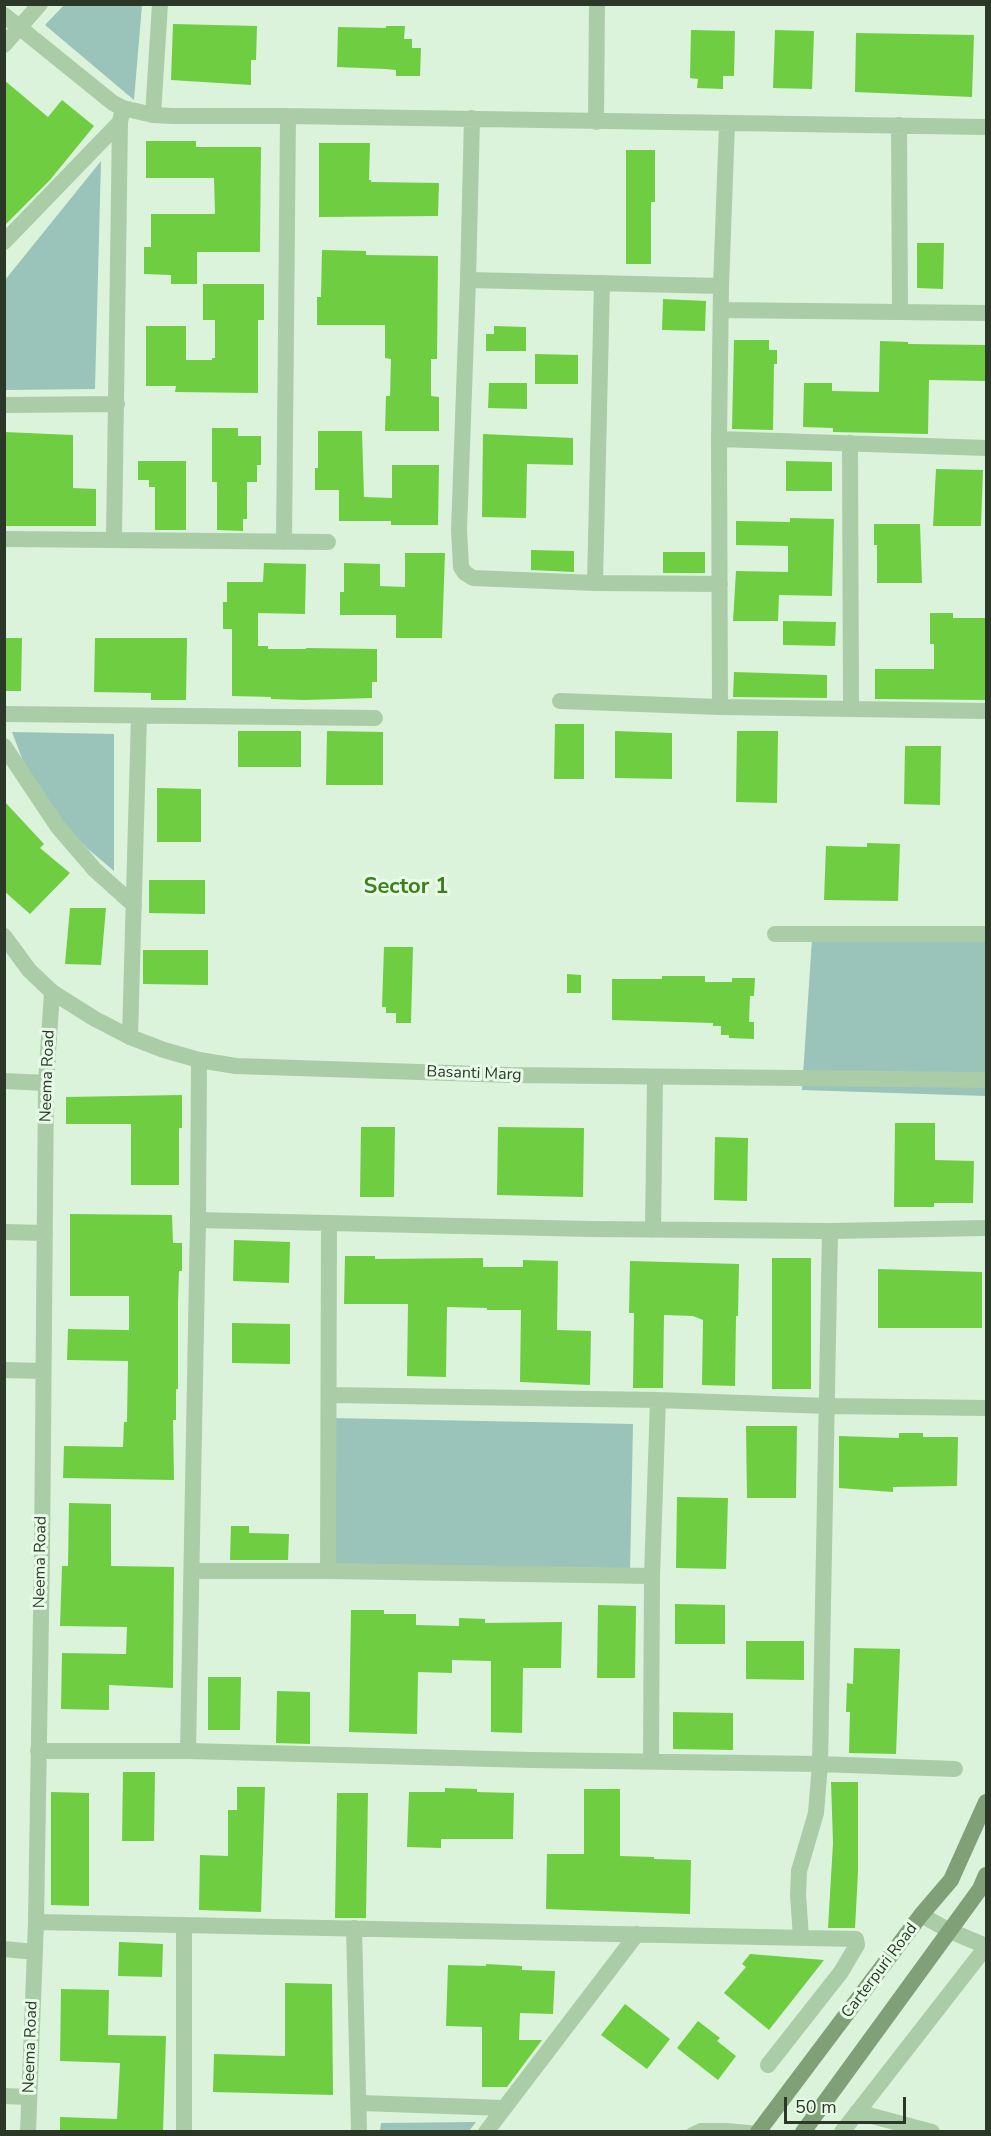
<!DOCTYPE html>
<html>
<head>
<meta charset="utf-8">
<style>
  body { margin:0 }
  #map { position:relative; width:991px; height:2136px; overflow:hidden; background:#dcf3db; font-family:"Nunito Sans",sans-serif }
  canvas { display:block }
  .frame { position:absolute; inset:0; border:6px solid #2c3827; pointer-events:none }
  .scale { position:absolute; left:784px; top:2097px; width:122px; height:27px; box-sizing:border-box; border:3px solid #2c3827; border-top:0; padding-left:8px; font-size:18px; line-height:21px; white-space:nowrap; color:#2c3827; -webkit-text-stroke:4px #e8fbe8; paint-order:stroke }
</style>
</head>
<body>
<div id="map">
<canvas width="991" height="2136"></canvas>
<div class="frame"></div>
<div class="scale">50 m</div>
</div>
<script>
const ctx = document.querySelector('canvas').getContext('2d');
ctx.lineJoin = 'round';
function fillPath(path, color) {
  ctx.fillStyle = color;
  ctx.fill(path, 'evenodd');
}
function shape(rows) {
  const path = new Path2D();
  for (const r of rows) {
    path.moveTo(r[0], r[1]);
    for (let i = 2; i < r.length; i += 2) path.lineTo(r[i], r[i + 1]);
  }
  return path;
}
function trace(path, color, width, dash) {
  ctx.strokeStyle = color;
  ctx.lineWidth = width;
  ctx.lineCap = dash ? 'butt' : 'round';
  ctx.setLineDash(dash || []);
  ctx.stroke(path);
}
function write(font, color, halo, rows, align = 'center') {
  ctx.font = font + ' "Nunito Sans",sans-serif';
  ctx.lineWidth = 6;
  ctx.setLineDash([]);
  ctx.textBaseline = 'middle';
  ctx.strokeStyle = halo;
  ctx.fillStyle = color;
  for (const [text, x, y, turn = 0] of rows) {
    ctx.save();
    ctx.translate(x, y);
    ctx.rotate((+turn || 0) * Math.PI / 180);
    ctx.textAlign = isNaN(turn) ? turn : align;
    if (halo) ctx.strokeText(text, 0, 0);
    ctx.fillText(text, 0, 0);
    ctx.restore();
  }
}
const green = shape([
  [65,4,142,5,134,100,45,25],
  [101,161,95,389,5,390,5,280],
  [12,732,114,734,114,871,88,849,64,825,23,761],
  [986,938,985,1096,802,1090,812,939],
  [331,1418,633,1424,630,1573,328,1566],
  [476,2122,469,2131,380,2131,381,2123]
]);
const building = shape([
  [173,24,257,26,256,60,251,60,251,85,171,80],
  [386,26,405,26,404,39,412,39,412,48,421,48,420,76,396,76,396,70,385,69,337,67,338,27,386,28],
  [691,30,735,31,734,76,723,76,723,89,697,88,698,79,690,78],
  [775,30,814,31,812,89,773,88],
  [856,33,974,35,972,97,855,92],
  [4,80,48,117,62,100,94,126,50,180,4,226],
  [146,141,196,141,196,147,261,147,260,252,197,252,197,284,171,284,171,275,144,274,144,247,151,247,151,214,215,214,214,178,146,178],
  [319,143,370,143,369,180,371,180,371,182,439,183,438,216,319,217],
  [626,150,655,150,655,202,651,202,651,264,626,264],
  [917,243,944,243,943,289,917,288],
  [322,250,366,251,366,255,438,256,437,359,431,359,431,396,439,397,439,431,385,431,386,396,390,396,391,359,385,358,385,325,317,325,317,297,321,297],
  [203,284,264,284,264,320,258,320,258,393,175,392,176,386,146,386,146,326,186,326,186,360,212,360,212,358,215,358,215,320,203,320],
  [663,299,706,301,705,331,662,330],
  [494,326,526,327,526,351,486,351,486,334,494,334],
  [734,340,769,340,769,350,777,350,777,364,774,364,773,430,732,429],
  [880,341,908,342,908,344,987,345,987,381,929,380,928,434,833,432,833,428,803,427,804,383,832,383,832,391,879,392],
  [535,354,578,355,578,384,535,384],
  [489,383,527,383,527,409,488,408],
  [212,428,238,428,238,436,261,436,261,465,257,465,257,482,247,482,247,519,243,519,243,531,217,530,217,482,212,482],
  [318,431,362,431,364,497,392,498,392,465,439,465,438,525,391,525,391,521,339,521,339,490,315,490,315,468,318,468],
  [4,432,73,435,73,488,96,489,96,526,4,526],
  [483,434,573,438,573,465,527,464,526,518,482,517],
  [138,461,186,461,186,530,155,530,155,487,149,487,149,480,138,480],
  [786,461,832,462,832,491,786,491],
  [936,469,983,470,981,526,933,526],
  [790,518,834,519,832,596,779,595,778,621,733,621,736,571,788,572,788,546,736,545,736,521,790,522],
  [874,524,920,524,922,583,877,583,877,545,874,545],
  [531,550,574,551,574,572,531,570],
  [663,552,705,552,705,573,663,573],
  [405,553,445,553,442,638,396,638,396,615,340,615,340,592,344,592,344,563,380,564,380,586,405,587],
  [264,563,306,564,305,614,258,613,258,646,268,646,268,649,306,649,306,648,377,649,377,682,372,682,372,698,305,700,271,699,271,697,232,696,232,629,223,629,223,602,227,602,227,582,263,582],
  [930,613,953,613,953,618,985,618,987,700,875,699,875,669,934,669,934,644,930,644],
  [783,621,836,622,835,646,783,645],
  [4,638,22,638,21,691,4,691],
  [95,638,187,638,186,700,151,700,151,693,94,692],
  [734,672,827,675,827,698,733,697],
  [555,724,584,724,584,779,554,779],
  [238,731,301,731,301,767,238,767],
  [327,731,383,732,383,785,326,785],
  [615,731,672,733,672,779,615,778],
  [737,731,778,731,777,803,736,802],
  [905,746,941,746,940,805,904,804],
  [157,788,201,789,201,842,157,842],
  [4,801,44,844,40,848,70,873,30,914,4,891],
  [867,843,900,844,898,901,824,900,826,846,867,847],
  [149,880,205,880,205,914,149,913],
  [70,908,106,908,101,965,65,964],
  [384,947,413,947,411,1023,396,1023,396,1013,386,1013,386,1007,382,1007],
  [143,950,208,950,208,985,143,984],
  [567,974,581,975,581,993,567,993],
  [662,976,705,976,705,982,732,982,732,978,755,978,754,996,750,996,749,1022,754,1022,754,1039,729,1038,729,1035,721,1035,721,1026,713,1026,713,1023,612,1020,612,979,662,979],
  [182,1095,182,1128,179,1128,179,1185,131,1185,131,1124,66,1124,66,1097],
  [895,1123,935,1123,935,1160,974,1161,973,1203,934,1203,934,1207,894,1207],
  [361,1127,395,1127,394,1197,360,1197],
  [498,1127,584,1128,583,1197,497,1195],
  [715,1137,748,1138,747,1201,714,1200],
  [70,1214,172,1215,173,1243,182,1243,182,1271,179,1271,178,1302,178,1389,176,1389,176,1420,173,1420,174,1480,63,1478,64,1446,123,1447,124,1422,127,1422,128,1361,67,1360,68,1329,129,1330,129,1296,70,1296],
  [234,1240,290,1242,289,1283,233,1281],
  [345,1256,375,1256,375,1259,483,1258,483,1267,523,1267,523,1260,558,1261,557,1330,591,1331,590,1385,520,1382,521,1310,487,1310,487,1308,447,1307,446,1377,407,1376,408,1304,344,1304],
  [772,1258,811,1258,811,1389,772,1389],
  [630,1261,739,1264,738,1316,736,1316,735,1386,702,1385,703,1320,693,1316,664,1315,663,1388,633,1388,634,1313,629,1313],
  [878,1269,982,1272,982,1328,878,1328],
  [232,1323,290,1324,290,1364,232,1363],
  [746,1426,797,1426,796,1498,747,1498],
  [899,1433,923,1433,923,1437,958,1437,957,1486,893,1487,893,1492,839,1488,839,1436,899,1438],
  [677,1497,728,1498,726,1569,676,1568],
  [69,1503,111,1504,111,1566,174,1567,173,1688,109,1685,109,1710,61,1709,62,1653,126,1654,127,1627,60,1626,62,1566,68,1566],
  [231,1526,249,1526,249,1533,289,1534,288,1560,230,1560],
  [675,1604,725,1605,725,1644,675,1644],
  [598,1605,636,1606,635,1678,597,1678],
  [351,1610,384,1610,384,1614,416,1614,416,1625,459,1626,459,1618,485,1619,485,1623,562,1622,561,1668,523,1668,522,1733,491,1732,491,1661,452,1660,452,1673,418,1672,417,1734,349,1732],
  [746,1641,804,1641,804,1680,746,1679],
  [854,1648,900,1649,896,1754,849,1753,850,1712,846,1712,847,1683,853,1684],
  [208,1677,241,1677,240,1730,208,1730],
  [277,1691,310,1692,310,1744,276,1743],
  [673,1712,733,1713,733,1750,673,1749],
  [123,1772,155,1772,154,1841,122,1841],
  [831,1782,858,1782,858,1872,855,1928,828,1928,833,1843],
  [237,1787,265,1787,261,1912,199,1910,200,1855,228,1856,228,1810,237,1810],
  [445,1788,477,1789,477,1792,514,1793,513,1839,441,1839,441,1848,407,1847,409,1792,445,1792],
  [584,1789,620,1789,620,1856,654,1857,654,1859,691,1860,690,1914,546,1909,547,1854,584,1854],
  [51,1792,89,1793,89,1906,51,1905],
  [337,1793,368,1793,366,1918,335,1918],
  [119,1942,163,1944,162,1977,118,1976],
  [750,1954,824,1960,769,2030,724,1993,746,1967,742,1964],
  [486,1964,522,1966,522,1970,555,1971,553,2014,520,2013,519,2040,542,2040,507,2087,482,2087,482,2027,446,2026,448,1965,486,1966],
  [285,1983,332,1984,333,2095,213,2092,214,2054,285,2056],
  [61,1989,109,1990,108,2035,166,2036,163,2132,60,2132,60,2117,117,2119,120,2063,60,2061],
  [625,2004,670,2039,647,2069,601,2035],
  [698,2021,720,2038,717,2041,736,2056,718,2080,677,2048]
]);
const service = shape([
  [690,2132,700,2127,727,2127,759,2130]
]);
const minor = shape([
  [4,15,113,103,123,108,153,115,173,116,288,116,986,127],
  [4,45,40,4],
  [153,115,160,4],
  [472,118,468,280,459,530,461,567,465,573,473,578,595,583,720,584],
  [596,122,597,4],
  [899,125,900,312],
  [4,242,120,122],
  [468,280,721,286],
  [721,310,986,313],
  [4,405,117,404],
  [719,439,986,448],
  [850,443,851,708],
  [4,539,328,542],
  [114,539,120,122,123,108],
  [284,542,288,116],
  [595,583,602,283],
  [560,701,720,707,986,711],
  [720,707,719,439,721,286,727,123],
  [4,714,375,718],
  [4,746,58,827,95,870,134,905],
  [775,934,986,934],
  [130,1037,139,716],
  [4,1081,46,1083],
  [198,1220,590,1229,830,1231,986,1228],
  [653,1230,655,1077],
  [4,1232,45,1233],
  [4,1370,43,1371],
  [329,1395,658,1400,827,1406,986,1408],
  [192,1571,328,1571,652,1576],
  [328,1571,329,1224],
  [38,1751,188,1751,531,1760,820,1764,955,1769],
  [188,1751,198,1220,199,1060],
  [651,1761,652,1576,658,1400],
  [36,1922,856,1939,857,1945,841,1972,768,2065],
  [184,1925,184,2132],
  [354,1928,359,2132],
  [801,1937,798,1895,799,1871,816,1813,820,1764,830,1231],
  [4,1949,35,1952],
  [4,2096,29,2097],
  [360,2103,504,2108],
  [857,2112,932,2132],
  [28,2132,36,1922,42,1554,46,1083,52,992],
  [486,2132,637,1934],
  [842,2132,986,1947]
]);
const tertiary = shape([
  [4,936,29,970,52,992,95,1019,130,1037,164,1050,199,1060,236,1066,510,1075,986,1080],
  [921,1915,950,1931,986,1946]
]);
const secondary = shape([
  [758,2132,921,1915,951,1880,986,1802],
  [803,2132,980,1889,986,1875]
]);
const streetNames = [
  ["Basanti Marg",474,1074,2],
  ["Neema Road",48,1076,-88],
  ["Neema Road",41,1562,-89],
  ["Carterpuri Road",880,1971,-53],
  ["Neema Road",31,2047,-88]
];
const districtNames = [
  ["Sector 1",406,888]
];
fillPath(green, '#9ac3ba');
fillPath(building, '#6ecd40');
trace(service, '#aacca6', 8);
trace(minor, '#aacca6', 16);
trace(tertiary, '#aacca6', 16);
trace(secondary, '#80a077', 16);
write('16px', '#2c3827', '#e8fbe8', streetNames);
write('bold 22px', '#3c801b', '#e8fbe8', districtNames);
</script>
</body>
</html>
